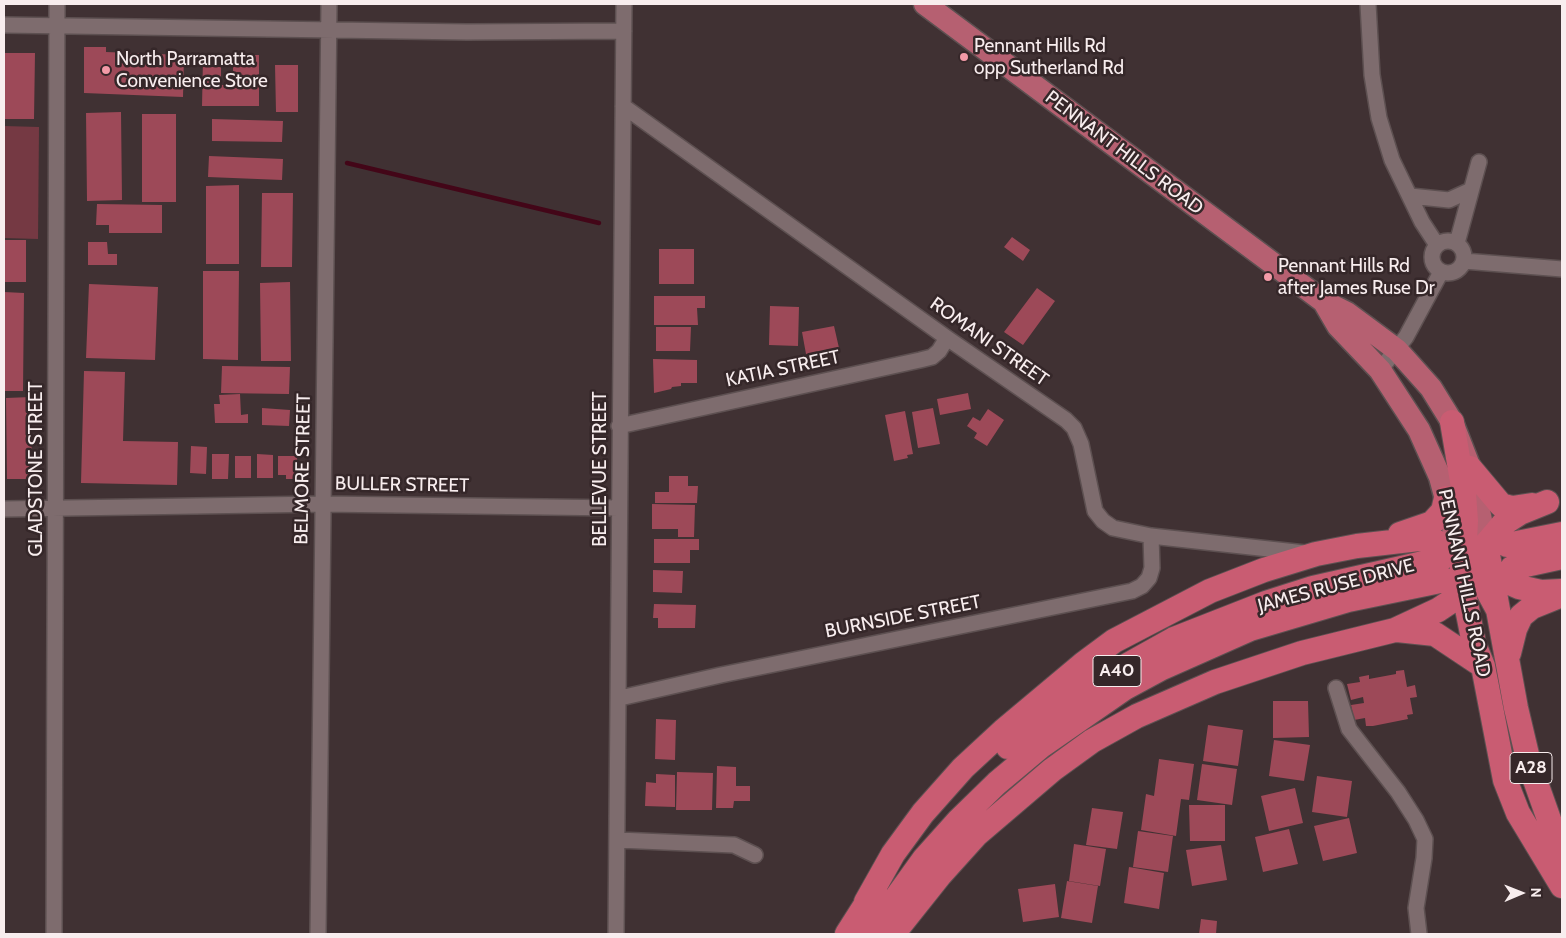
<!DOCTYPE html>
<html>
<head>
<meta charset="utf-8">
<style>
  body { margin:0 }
  #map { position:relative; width:1566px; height:938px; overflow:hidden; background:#403133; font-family:Cabin,sans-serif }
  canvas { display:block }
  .frame { position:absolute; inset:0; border:5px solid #f8edee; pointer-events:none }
  .north { position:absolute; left:1496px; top:868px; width:50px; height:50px; -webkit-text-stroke:4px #352729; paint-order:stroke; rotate:89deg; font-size:14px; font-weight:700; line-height:20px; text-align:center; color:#f8edee }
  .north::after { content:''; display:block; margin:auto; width:18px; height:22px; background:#f8edee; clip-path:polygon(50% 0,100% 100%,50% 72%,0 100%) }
</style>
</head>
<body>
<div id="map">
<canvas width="1566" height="938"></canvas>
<div class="frame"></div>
<div class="north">N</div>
</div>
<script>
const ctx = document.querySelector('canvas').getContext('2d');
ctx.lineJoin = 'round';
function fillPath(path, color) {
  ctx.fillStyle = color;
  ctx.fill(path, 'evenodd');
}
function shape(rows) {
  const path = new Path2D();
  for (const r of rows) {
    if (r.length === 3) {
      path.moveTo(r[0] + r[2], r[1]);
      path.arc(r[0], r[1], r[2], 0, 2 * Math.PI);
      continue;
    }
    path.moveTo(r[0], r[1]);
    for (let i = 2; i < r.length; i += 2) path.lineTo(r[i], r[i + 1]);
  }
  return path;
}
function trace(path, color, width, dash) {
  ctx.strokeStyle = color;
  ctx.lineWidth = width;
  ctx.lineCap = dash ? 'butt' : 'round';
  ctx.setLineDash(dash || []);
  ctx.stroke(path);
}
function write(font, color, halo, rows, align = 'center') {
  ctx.font = font + ' Cabin,sans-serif';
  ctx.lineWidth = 5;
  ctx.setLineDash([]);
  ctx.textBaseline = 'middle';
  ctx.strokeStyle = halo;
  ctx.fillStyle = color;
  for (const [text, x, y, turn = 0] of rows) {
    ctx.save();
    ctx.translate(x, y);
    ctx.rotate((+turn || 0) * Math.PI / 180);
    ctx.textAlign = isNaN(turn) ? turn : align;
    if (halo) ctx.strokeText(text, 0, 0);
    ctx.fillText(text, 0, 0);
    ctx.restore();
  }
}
const green = shape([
  [4,126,39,127,38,239,4,238]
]);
const stream = shape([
  [347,163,599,223]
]);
const building = shape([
  [84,47,106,47,106,52,184,55,183,97,84,93],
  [4,53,35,53,34,119,4,119],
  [233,55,259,55,259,106,202,106,203,58,221,58,221,85,233,85],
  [275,65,298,65,298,112,276,112],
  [121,112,122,200,87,201,86,113],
  [142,114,176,114,176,202,142,202],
  [212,119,283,121,282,142,212,141],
  [209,156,283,159,282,180,208,177],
  [239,185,239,264,206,264,206,186],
  [262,193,293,193,292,267,261,267],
  [97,204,162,205,162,233,109,233,109,225,96,225],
  [1012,237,1030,250,1023,261,1004,247],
  [4,240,26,240,26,282,4,282],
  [88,242,107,242,108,254,117,254,117,265,88,265],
  [659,249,694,249,694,284,659,284],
  [203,271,239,271,238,360,203,359],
  [290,282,291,361,261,361,260,283],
  [89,284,158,287,155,360,86,358],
  [1037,288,1055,301,1023,345,1004,332],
  [4,292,24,293,23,391,4,391],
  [654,296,705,296,705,308,697,308,698,325,654,325],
  [770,306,799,307,798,346,769,345],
  [834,326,839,348,806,354,802,332],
  [656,327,691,327,690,351,656,351],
  [653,359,697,360,697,383,681,383,681,386,672,387,671,389,654,393],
  [222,366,290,367,289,394,221,393],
  [84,371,125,372,123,441,178,442,177,485,81,483],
  [968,393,971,409,940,415,937,399],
  [240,394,241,415,248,414,248,423,215,423,214,404,220,404,219,395],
  [31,397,32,479,7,479,6,398],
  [262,408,290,410,289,426,262,425],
  [933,408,940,444,918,448,912,412],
  [988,409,1004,420,987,446,974,438,977,433,967,426,973,417,980,421],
  [905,411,913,454,907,455,908,458,894,461,885,415],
  [191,446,207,447,206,474,190,473],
  [212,454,229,454,228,479,212,479],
  [257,454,273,455,273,478,257,478],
  [235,456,251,456,251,478,235,478],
  [278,456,297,456,298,479,286,479,286,475,278,475],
  [669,476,688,476,688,486,698,486,697,503,655,503,655,492,669,492],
  [652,504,695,505,694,537,678,537,678,529,652,529],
  [654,539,699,539,699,550,690,550,690,563,654,563],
  [653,570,683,571,682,593,653,592],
  [654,604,696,605,695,628,658,628,658,618,653,618],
  [1404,670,1407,687,1415,685,1417,697,1410,698,1413,714,1407,715,1408,719,1373,726,1366,726,1365,718,1354,720,1351,705,1364,703,1363,697,1351,700,1347,684,1360,682,1359,677,1369,675,1369,679,1396,674,1396,671],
  [1273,701,1308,701,1309,737,1273,738],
  [656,719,676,720,675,760,655,759],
  [1208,725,1243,730,1238,766,1203,761],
  [1274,740,1310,745,1304,781,1269,776],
  [1159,759,1194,764,1189,800,1181,799,1176,836,1141,830,1146,794,1154,796],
  [1202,764,1237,769,1232,805,1197,800],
  [717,766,736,767,736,786,750,786,750,801,734,801,733,808,716,808],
  [677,772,713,773,712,810,676,810],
  [656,774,675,775,675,807,645,806,646,782,656,783],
  [1317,776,1352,781,1347,817,1312,812],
  [1295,788,1303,823,1269,831,1261,796],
  [1189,805,1225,805,1225,841,1190,841],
  [1092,808,1123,812,1117,849,1086,845],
  [1349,818,1357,853,1323,861,1314,826],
  [1289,829,1298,864,1263,872,1255,837],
  [1138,831,1173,836,1168,872,1133,867],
  [1074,844,1106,849,1100,886,1069,881],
  [1221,845,1227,880,1192,886,1186,850],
  [1129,867,1164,873,1159,909,1124,903],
  [1067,881,1098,886,1092,923,1061,918],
  [1055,884,1059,917,1023,922,1018,889],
  [1201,919,1217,921,1216,934,1199,934]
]);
const minor = shape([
  [1368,4,1372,75,1379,118,1392,160,1422,222,1437,245],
  [4,25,467,32,624,31],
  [623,106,947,338,1066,420,1074,428,1081,444,1095,511,1103,521,1113,528,1151,536,1305,553],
  [1410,196,1449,200,1471,190],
  [1448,257,16],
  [1457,243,1479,162],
  [1464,261,1562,269],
  [1380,370,1406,337,1441,272],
  [619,426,920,360,932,357,939,351,947,338],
  [4,509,323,504,619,508],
  [1336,688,1349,729,1398,792,1416,820,1425,839,1424,858,1416,908,1419,934],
  [620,698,721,675,1132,591,1142,586,1149,578,1152,568,1151,536],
  [618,840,734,845,755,855],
  [54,934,57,4],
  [318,934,329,4],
  [616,934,624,4]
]);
const primary = shape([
  [925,4,1323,301,1347,313,1397,350,1431,388,1452,422,1470,468,1486,544],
  [1324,302,1338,326,1380,370,1419,430,1440,477,1453,526,1456,554]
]);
const trunk = shape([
  [1470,468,1501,505,1512,508,1532,505],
  [1400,534,1432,523,1443,511,1446,498],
  [1486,544,1516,708,1529,763,1562,856],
  [1507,545,1562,534],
  [1482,558,1486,544,1503,524,1520,513,1547,502],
  [1483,567,1491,575,1519,587,1541,592,1561,591],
  [1512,568,1562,557],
  [1461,578,1474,644,1483,666,1505,780,1518,813,1562,886],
  [1397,630,1435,634,1483,666],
  [1509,653,1515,629,1521,616,1532,607,1562,595],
  [1008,747,1090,686,1174,639,1266,603,1313,588,1441,559],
  [866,902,893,854,923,813,963,768,1003,731,1083,664,1114,641,1210,591,1264,570,1316,554,1357,546,1419,539,1434,541,1449,547,1479,575,1497,608],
  [847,934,875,890],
  [870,934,924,859,959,820,997,783,1040,747,1125,688,1162,668,1250,629,1348,600,1445,580],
  [893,934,940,875,977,834,1052,770,1092,741,1137,716,1215,682,1302,653,1395,630,1438,610,1453,600,1464,562,1466,521,1464,493,1452,422]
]);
const markers = [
  [964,57,5,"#f39aa7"],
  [106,70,5,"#f39aa7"],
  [1268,277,5,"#f39aa7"]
];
const shields = [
  [1117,671,48],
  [1531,768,42]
];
const shieldNames = [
  ["A40",1117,671],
  ["A28",1531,768]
];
const poiNames = [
  ["Pennant Hills Rd",974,46],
  ["opp Sutherland Rd",974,68],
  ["North Parramatta",116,59],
  ["Convenience Store",116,81],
  ["Pennant Hills Rd",1278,266],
  ["after James Ruse Dr",1278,288]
];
const streetNames = [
  ["PENNANT HILLS ROAD",1124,153,37],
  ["ROMANI STREET",989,342,35],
  ["KATIA STREET",783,369,-12],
  ["GLADSTONE STREET",36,469,-90],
  ["BELMORE STREET",303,469,-89],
  ["BELLEVUE STREET",600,469,-90],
  ["BULLER STREET",402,485,1],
  ["PENNANT HILLS ROAD",1464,583,78],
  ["JAMES RUSE DRIVE",1336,586,-15],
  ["BURNSIDE STREET",903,617,-11]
];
fillPath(green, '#753943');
trace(stream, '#430618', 4.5);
fillPath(building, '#9d4958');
trace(minor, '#5d5051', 18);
trace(primary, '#5d5051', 25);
trace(trunk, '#5d5051', 26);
trace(minor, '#7e6c6e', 15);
trace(primary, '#b66071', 22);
trace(trunk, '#c95c72', 24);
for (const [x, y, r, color] of markers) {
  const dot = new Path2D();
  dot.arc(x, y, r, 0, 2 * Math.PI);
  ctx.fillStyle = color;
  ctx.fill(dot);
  trace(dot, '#352729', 2);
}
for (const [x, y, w] of shields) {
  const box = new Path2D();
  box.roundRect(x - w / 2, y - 15.5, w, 31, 4);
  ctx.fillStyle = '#352729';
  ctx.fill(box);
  trace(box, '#f8edee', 1);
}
write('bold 18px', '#f8edee', null, shieldNames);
write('19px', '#f8edee', '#352729', poiNames, 'left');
write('19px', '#f8edee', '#352729', streetNames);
</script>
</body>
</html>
